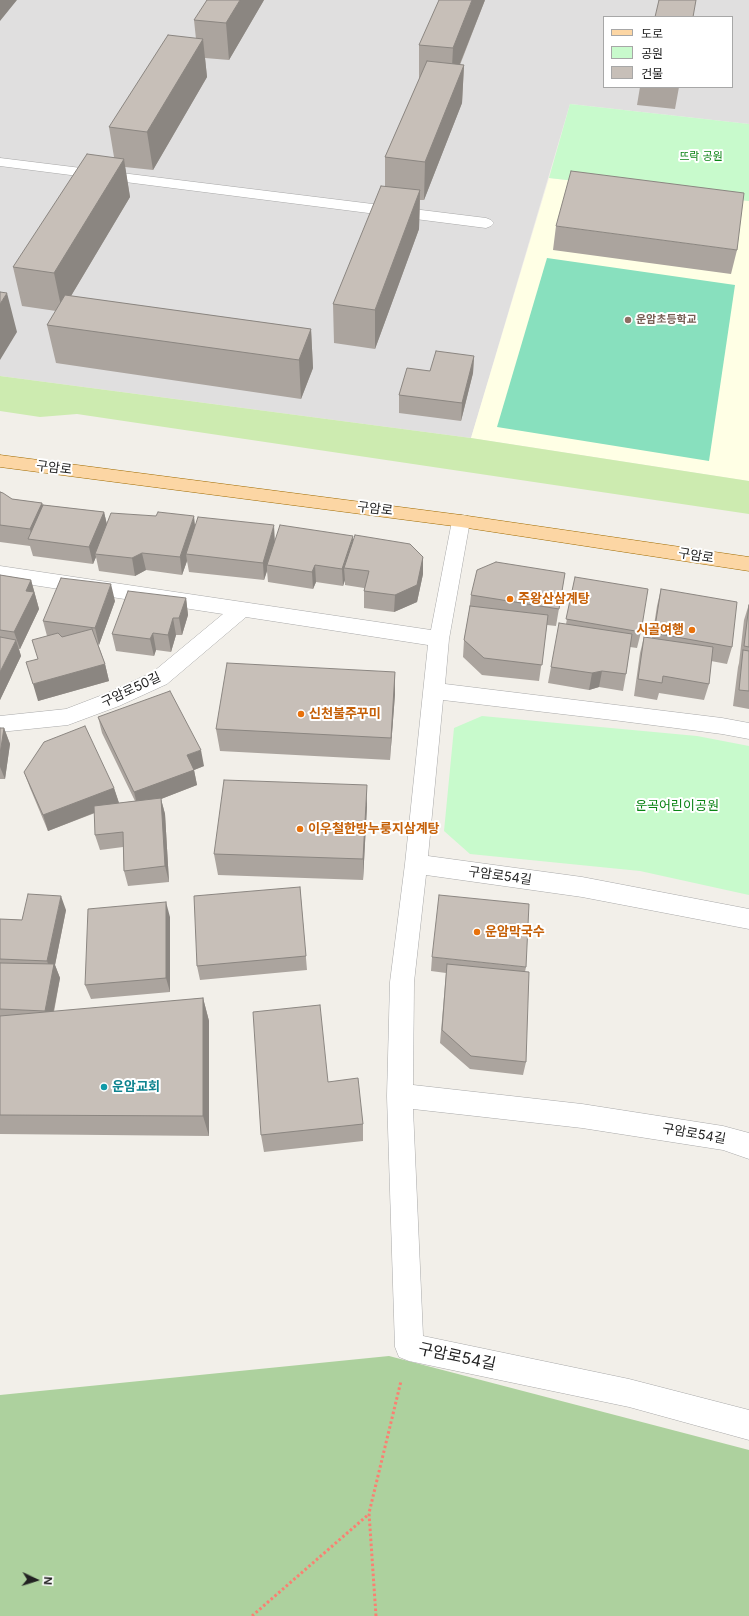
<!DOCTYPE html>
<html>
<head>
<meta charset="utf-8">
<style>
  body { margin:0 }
  #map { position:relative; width:749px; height:1616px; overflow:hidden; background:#f2efe9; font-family:Inter,"Noto Sans KR",sans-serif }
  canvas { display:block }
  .legend { position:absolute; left:603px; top:16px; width:130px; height:72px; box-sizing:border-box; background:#fff; border:1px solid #a7a7a7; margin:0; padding:5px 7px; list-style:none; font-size:12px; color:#222 }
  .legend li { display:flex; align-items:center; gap:8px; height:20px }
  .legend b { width:20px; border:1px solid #a7a7a7 }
  .north { position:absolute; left:16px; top:1560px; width:40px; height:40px; -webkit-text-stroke:3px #fff; paint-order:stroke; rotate:94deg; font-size:11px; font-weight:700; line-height:16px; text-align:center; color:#222 }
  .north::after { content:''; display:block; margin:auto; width:14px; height:18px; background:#222; clip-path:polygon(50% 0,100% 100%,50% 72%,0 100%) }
</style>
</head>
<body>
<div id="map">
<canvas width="749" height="1616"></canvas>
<ul class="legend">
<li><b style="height:5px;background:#fcd6a4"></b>도로</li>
<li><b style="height:11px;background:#c8facc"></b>공원</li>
<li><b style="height:11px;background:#c7bfb8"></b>건물</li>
</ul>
<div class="north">N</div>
</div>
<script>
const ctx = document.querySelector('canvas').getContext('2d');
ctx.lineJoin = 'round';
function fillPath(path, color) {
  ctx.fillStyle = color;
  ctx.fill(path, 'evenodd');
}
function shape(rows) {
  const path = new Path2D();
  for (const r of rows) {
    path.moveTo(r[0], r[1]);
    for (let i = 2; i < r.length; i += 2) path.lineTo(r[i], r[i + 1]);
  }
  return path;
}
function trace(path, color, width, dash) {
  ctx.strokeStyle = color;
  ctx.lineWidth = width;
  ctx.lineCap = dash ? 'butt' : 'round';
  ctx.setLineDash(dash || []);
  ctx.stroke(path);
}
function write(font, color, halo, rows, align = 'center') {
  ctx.font = font + ' Inter,"Noto Sans KR",sans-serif';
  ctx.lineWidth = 4;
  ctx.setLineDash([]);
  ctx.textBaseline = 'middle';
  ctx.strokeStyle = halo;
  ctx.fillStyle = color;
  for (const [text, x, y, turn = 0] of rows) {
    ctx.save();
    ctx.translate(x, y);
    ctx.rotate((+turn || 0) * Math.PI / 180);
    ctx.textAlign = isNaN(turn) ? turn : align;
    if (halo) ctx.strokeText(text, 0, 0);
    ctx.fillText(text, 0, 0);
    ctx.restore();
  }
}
const residential = shape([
  [0,0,749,0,749,124,570,104,471,438,0,376],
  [604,17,732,17,732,87,604,87]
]);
const education = shape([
  [549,178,749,201,749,481,471,438]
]);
const grass = shape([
  [0,376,471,438,749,481,749,514,77,414,40,417,0,411]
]);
const forest = shape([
  [389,1356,749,1450,749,1616,0,1616,0,1395]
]);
const park = shape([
  [570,104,749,124,749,201,549,178],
  [482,716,697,736,749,746,749,895,640,871,470,854,444,831,454,728]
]);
const pitch = shape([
  [547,258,735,285,709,461,497,427]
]);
const path = shape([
  [252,1616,369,1514],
  [376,1616,369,1513,401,1381]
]);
const minor = shape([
  [0,158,486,218,491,220,494,223,491,226,486,228,0,166,0,158],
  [461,515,468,516,470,521,449,639,445,684,722,718,749,723,749,739,722,734,621,721,443,700,428,856,582,877,749,909,749,929,582,897,426,875,414,982,413,1085,582,1104,723,1126,749,1133,749,1159,723,1150,582,1128,413,1109,423,1336,629,1379,749,1410,749,1440,629,1407,409,1361,399,1357,395,1347,387,1096,390,982,405,864,428,645,246,617,167,684,119,706,68,725,0,732,0,716,66,709,105,694,153,672,223,614,0,580,0,566,431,630,452,521,454,516,461,515]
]);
const major = shape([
  [0,455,461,515,749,557,749,571,461,527,0,467,0,455]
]);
const wall = shape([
  [264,0,229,60,205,58,207,77,153,170,125,167,130,197,71,296,311,329,313,368,301,399,56,363,47,325,56,311,22,306,13,267,114,157,109,127,196,39,194,20],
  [485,0,460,65,464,65,462,103,424,200,420,200,419,229,375,349,334,343,333,304,385,186,385,157,419,80,419,45],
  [640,87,679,87,675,109,637,105],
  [556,226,737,250,731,274,553,250],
  [474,356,473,373,461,421,399,413,399,395,430,371],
  [0,492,12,499,42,503,43,505,104,512,107,525,195,526,275,541,353,542,423,574,417,602,394,612,364,608,364,588,345,585,345,580,343,586,316,582,313,589,268,582,267,571,264,580,189,572,187,561,182,575,146,570,135,576,99,571,96,557,93,564,33,556,30,546,0,542],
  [565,573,556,626,547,625,539,681,482,675,463,657,464,640,469,612,471,595],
  [0,575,31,580,39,609,20,649,19,649,21,656,0,700],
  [575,577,641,632,637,648,630,647,626,674,623,691,599,687,589,690,548,683,551,667,566,624],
  [661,589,732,647,727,664,711,661,709,684,704,700,659,693,657,700,634,696,640,653,644,637,652,638,657,606],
  [186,598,188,615,182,635,176,635,171,652,156,650,154,656,116,651,112,634],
  [115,601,99,645,98,644,105,664,109,681,38,701,38,659,47,636,43,621],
  [749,604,749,709,733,706,738,667,739,663,744,620],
  [395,672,395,694,390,760,220,751,216,729],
  [98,717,204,766,194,770,197,785,161,799,165,814,169,882,128,886,124,871,123,847,100,850,95,835,95,813,48,831,30,788,24,772,114,788,119,803,135,801,102,733],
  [0,728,4,728,10,744,5,779,0,779],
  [367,806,363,880,218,875,214,854],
  [300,887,307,970,200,980,197,966],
  [66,910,55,965,60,978,54,1012,203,998,209,1021,209,1136,0,1134,0,919,22,920],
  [170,917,170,992,91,999,85,985],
  [432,957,526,967,525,972,526,1062,523,1075,470,1069,440,1043,446,973,431,971],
  [328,1082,363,1124,363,1141,264,1152,261,1135]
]);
const shadedWall = shape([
  [0,0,17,0,0,21],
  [240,0,264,0,229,60,226,23],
  [472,0,485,0,451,86,453,48],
  [203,39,207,77,153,170,147,132],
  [464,65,462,103,424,200,425,162],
  [124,159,130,197,62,311,54,273],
  [420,190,419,229,375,349,375,310],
  [7,293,17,332,0,360,0,304],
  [311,329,313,368,301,399,299,360],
  [474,356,473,373,461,421,462,403],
  [42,503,47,520,33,540,30,529],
  [104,512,108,529,95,554,96,557,93,564,89,547],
  [194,516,196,534,186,554,187,561,182,575,180,557],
  [274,525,275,543,267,565,267,571,264,580,263,563],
  [353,536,353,553,344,568,345,580,343,586,342,569],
  [142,553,146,570,135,576,132,558],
  [423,557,423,574,417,602,394,612,395,595],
  [315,565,316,582,313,589,312,572],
  [31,580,39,609,20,649,14,632,26,591],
  [111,584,115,601,99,645,95,628],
  [186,598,188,615,182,635,179,618],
  [173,618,176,635,171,652,168,635],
  [153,633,156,650,154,656,150,639],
  [16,640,21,656,0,700,0,672],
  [105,664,109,681,38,701,33,684],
  [602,671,599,687,589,690,592,673],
  [395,672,395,694,390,760,391,738],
  [4,728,10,744,5,779,0,767,0,754],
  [201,750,204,766,194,770,197,785,161,799,165,814,169,882,165,866,138,808,134,792,187,755],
  [367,785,367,806,363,880,363,859],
  [114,788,119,803,48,831,43,815],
  [61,896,66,910,55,965,60,978,51,1024,45,1011,52,975,47,961],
  [166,902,170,917,170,992,166,978],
  [203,998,209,1021,209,1136,203,1116]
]);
const building = shape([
  [207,0,240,0,226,23,194,20,207,0],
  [439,0,472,0,453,48,419,45,439,0],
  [659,0,696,0,693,17,655,17,659,0],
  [168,35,203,39,147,132,109,127,168,35],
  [427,61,464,65,425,162,385,157,427,61],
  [87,154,124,159,54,273,13,267,87,154],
  [571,171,744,193,737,250,556,226,571,171],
  [381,186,420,190,375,310,333,304,381,186],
  [0,292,7,293,0,304,0,292],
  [65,295,311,329,299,360,47,325,65,295],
  [436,351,474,356,462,403,399,395,407,368,430,371,436,351],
  [0,492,3,493,12,499,42,503,30,529,0,525,0,492],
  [43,505,104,512,89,547,28,539,43,505],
  [158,512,194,516,180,557,142,553,132,558,95,554,111,513,156,516,158,512],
  [198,517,274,525,263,563,186,554,198,517],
  [280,525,353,536,342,569,315,565,312,572,267,565,280,525],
  [355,535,410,544,423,557,417,585,395,595,364,591,369,571,344,568,355,535],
  [496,562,565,573,559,609,471,595,477,570,496,562],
  [0,575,31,580,26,591,34,592,14,632,0,630,0,575],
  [575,577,648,589,641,632,566,619,575,577],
  [61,578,111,584,95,628,43,621,61,578],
  [661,589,737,602,732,647,654,633,661,589],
  [128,591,186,598,179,618,173,618,168,635,153,633,150,639,112,634,128,591],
  [749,605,749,647,744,646,749,605],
  [470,606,548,615,542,665,484,658,464,640,470,606],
  [559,623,632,634,626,674,602,671,592,673,551,667,559,623],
  [92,629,105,664,33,684,26,662,38,659,32,640,58,633,62,637,92,629],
  [0,637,16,640,0,672,0,637],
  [644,637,713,647,709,684,663,676,662,683,638,679,644,637],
  [743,650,749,651,749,691,739,690,743,650],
  [227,663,395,672,391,738,216,729,227,663],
  [170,691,201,750,187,755,194,770,134,792,98,717,170,691],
  [85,726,114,788,43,815,24,772,44,742,85,726],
  [0,728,4,728,0,754,0,728],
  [224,780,367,785,363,859,214,854,224,780],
  [161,798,165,866,124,871,123,832,95,835,94,806,161,798],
  [300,887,306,956,197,966,194,896,300,887],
  [28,894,61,896,47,961,0,959,0,919,22,920,28,894],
  [439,895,529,904,526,967,432,957,439,895],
  [166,902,166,978,85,985,88,909,166,902],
  [0,963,54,964,45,1011,0,1009,0,963],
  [447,964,529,972,526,1062,471,1056,442,1030,447,964],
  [203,998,203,1116,0,1115,0,1016,203,998],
  [320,1005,328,1082,358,1078,363,1124,261,1135,253,1012,320,1005]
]);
const markers = [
  [628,320,4,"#8d6e63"],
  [510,599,4,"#e8710a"],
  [692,630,4,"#e8710a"],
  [301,714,4,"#e8710a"],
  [300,829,4,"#e8710a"],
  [477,932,4,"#e8710a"],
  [104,1087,4,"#0f9aa8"]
];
const farParknames = [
  ["뜨락 공원",701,157]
];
const farEducationnames = [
  ["운암초등학교",636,320]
];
const streetNames = [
  ["구암로",54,468,7],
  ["구암로",375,509,7],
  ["구암로",696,556,9],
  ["구암로50길",131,690,-25],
  ["구암로54길",500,876,8],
  ["구암로54길",694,1134,10]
];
const foodNames = [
  ["주왕산삼계탕",518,599],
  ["시골여행",684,630,"right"],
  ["신천불주꾸미",309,714],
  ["이우철한방누룽지삼계탕",308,829],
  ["운암막국수",485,932]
];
const parkNames = [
  ["운곡어린이공원",677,806]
];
const cultureNames = [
  ["운암교회",112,1087]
];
const nearStreetnames = [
  ["구암로54길",457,1357,12]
];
fillPath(residential, '#e0dfdf');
fillPath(education, '#ffffe5');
fillPath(grass, '#cdebb0');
fillPath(forest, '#add19e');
fillPath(park, '#c8facc');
fillPath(pitch, '#88e0be');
trace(minor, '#a9a9a9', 1);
trace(major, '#a06b00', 1);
trace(path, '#fa8072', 3, [2.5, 2.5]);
fillPath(minor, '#fff');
fillPath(major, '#fcd6a4');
fillPath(wall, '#aba49e');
fillPath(shadedWall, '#8b8681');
fillPath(building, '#c7bfb8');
trace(building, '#8b8681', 1);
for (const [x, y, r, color] of markers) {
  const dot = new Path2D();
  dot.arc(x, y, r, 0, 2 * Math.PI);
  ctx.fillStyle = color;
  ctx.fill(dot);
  trace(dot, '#fff', 1.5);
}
write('11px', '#0c8416', '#fff', farParknames);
write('bold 11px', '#785e54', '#fff', farEducationnames, 'left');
write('13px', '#222', '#fff', streetNames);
write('bold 13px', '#c56008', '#fff', foodNames, 'left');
write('13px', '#0c8416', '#fff', parkNames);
write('bold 13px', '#0d838f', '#fff', cultureNames, 'left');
write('16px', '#222', '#fff', nearStreetnames);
</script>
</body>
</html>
